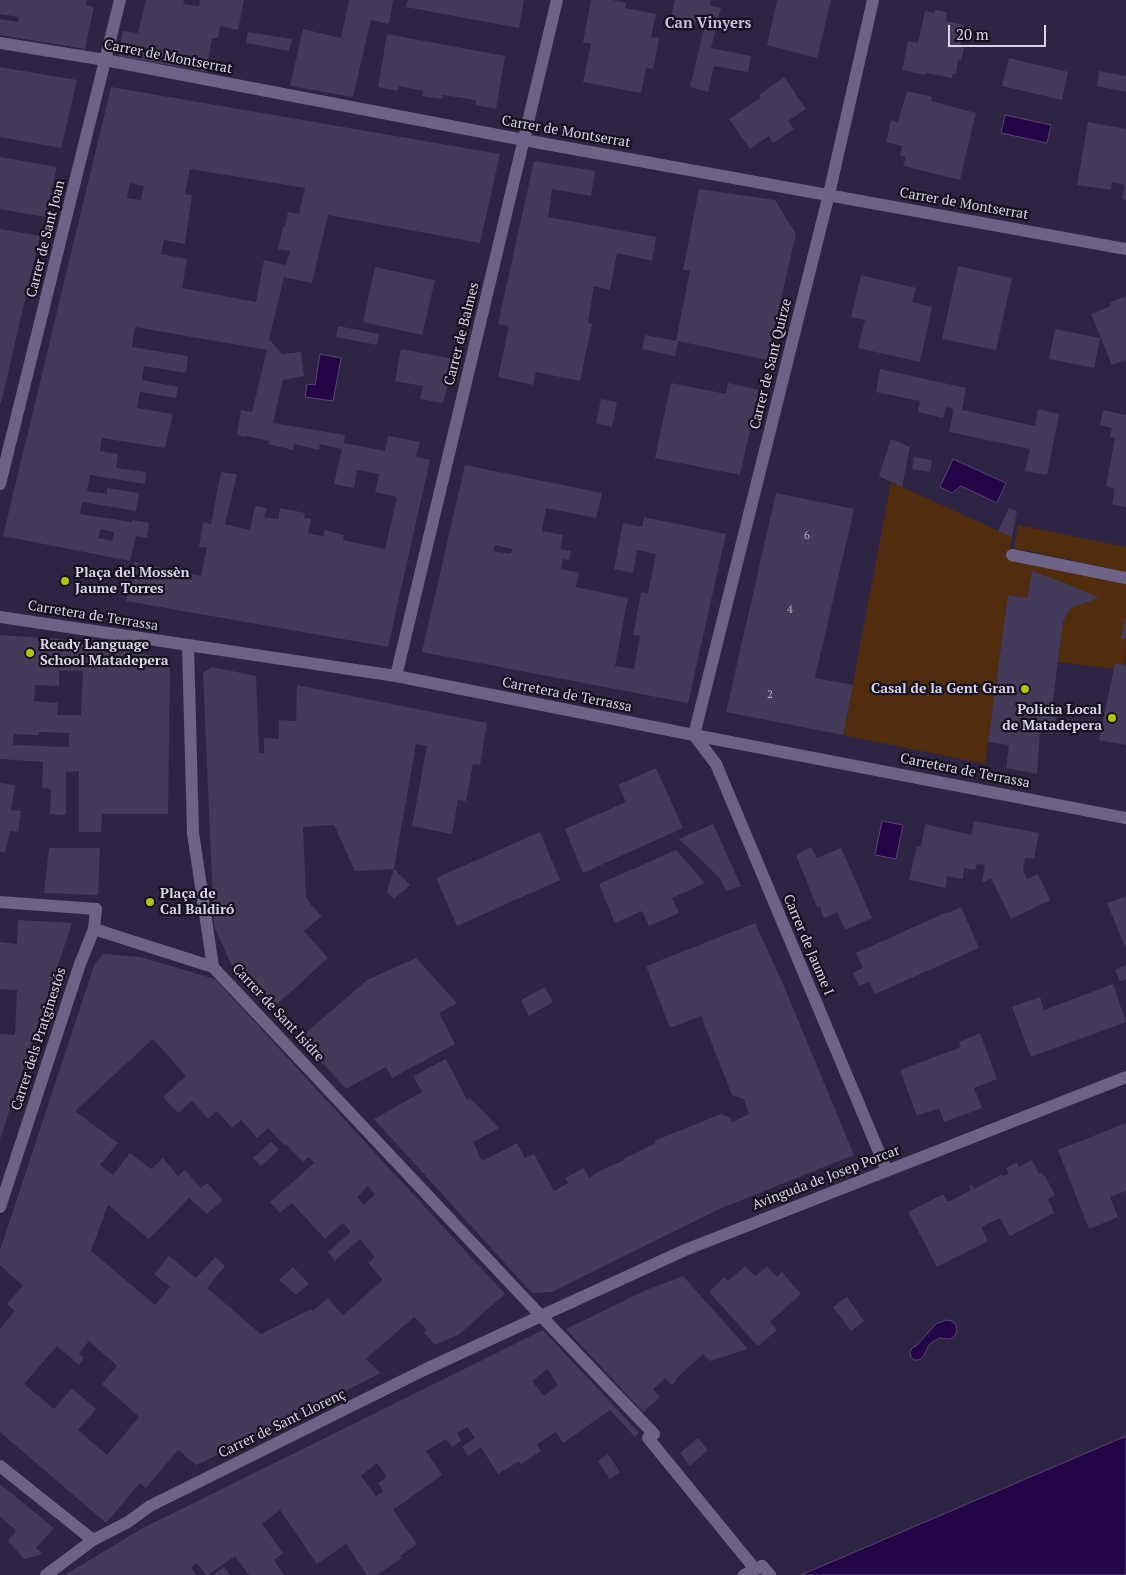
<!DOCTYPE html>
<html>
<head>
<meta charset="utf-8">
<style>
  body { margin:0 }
  #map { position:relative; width:1126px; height:1575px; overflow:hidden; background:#2e2443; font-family:"PT Serif",serif }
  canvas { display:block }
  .scale { position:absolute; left:948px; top:25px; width:98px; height:22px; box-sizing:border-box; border:2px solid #dad5e9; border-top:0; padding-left:6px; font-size:15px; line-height:18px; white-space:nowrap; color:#dad5e9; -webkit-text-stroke:4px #15111e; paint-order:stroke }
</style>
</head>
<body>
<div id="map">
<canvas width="1126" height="1575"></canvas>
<div class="scale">20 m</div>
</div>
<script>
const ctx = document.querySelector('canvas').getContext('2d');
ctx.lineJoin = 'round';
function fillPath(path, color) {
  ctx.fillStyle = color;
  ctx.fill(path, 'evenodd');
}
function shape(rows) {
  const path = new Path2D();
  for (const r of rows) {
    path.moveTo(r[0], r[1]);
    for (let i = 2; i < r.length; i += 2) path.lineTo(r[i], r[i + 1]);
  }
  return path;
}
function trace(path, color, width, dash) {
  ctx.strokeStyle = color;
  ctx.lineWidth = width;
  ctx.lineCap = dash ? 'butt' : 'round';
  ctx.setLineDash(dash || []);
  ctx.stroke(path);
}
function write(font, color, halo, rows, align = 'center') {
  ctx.font = font + ' "PT Serif",serif';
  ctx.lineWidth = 4.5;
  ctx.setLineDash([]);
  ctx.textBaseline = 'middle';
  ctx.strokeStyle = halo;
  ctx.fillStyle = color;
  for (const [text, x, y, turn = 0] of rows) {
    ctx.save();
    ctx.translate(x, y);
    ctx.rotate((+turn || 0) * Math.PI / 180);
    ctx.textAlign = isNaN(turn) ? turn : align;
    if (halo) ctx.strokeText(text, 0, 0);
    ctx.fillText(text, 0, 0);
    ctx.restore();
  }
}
const green = shape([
  [891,482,1012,537,1009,550,1126,574,1126,615,1121,637,1126,639,1125,665,1115,663,1113,669,1058,662,1063,621,1071,608,1098,598,1032,571,1027,598,1008,596,985,764,843,735],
  [1018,525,1126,547,1126,572,1014,548]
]);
const water = shape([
  [1005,115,1051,125,1047,143,1001,133,1005,115],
  [320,354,341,358,333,401,305,397,307,384,315,385,320,354],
  [953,459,1006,483,997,503,961,486,952,493,940,487,953,459],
  [882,821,903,825,896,859,875,855,882,821],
  [946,1320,952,1321,956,1325,957,1331,954,1337,949,1339,939,1338,934,1341,929,1345,923,1357,919,1360,914,1360,911,1357,910,1352,912,1348,917,1345,936,1324,946,1320],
  [1126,1436,1126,1575,801,1575,1126,1436]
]);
const building = shape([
  [0,0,87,0,86,5,94,7,85,49,0,35,0,19,18,22,19,17,0,14],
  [146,0,184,0,183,4,199,6,200,0,244,0,238,30,220,26,218,38,212,38,206,72,118,56,123,31,138,33],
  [349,0,393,0,389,24,371,20,353,97,290,86,303,29,341,38],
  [408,0,524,0,519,28,406,7],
  [591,0,612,0,626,3,625,8,656,14,651,37,659,38,653,69,646,68,641,93,583,82,591,44,583,42],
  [675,0,711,0,710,5,721,8,711,48,751,56,748,72,714,66,708,92,690,87,705,24,671,17],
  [777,0,831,0,817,58,767,45],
  [935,10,947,12,946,21,964,25,960,47,964,48,961,61,958,60,956,74,953,73,952,78,926,73,925,75,902,70,908,41,918,43,925,11,934,13],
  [248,32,292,39,289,51,246,43],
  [387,34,505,56,496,109,476,105,476,100,443,95,442,99,422,96,423,91,399,86,398,91,378,87],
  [1009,58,1068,72,1062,100,1002,86],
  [0,67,77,80,61,148,0,137],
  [1099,71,1126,76,1126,92,1097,86],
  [784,77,806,109,788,121,794,129,773,143,769,136,750,149,729,119,760,98,759,95],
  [111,87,500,154,480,243,328,215,312,283,284,277,269,339,282,354,301,352,304,376,283,380,273,423,345,435,344,443,385,451,388,436,420,442,416,457,430,460,388,647,126,601,134,562,201,576,207,548,199,547,203,522,211,524,221,472,237,474,225,524,250,530,255,506,267,508,264,517,278,519,280,508,305,513,304,518,311,519,308,533,323,536,325,530,344,535,343,540,385,549,397,497,375,492,379,474,357,470,354,488,334,484,342,449,320,444,319,450,294,444,293,450,268,444,269,441,247,436,246,437,237,435,241,410,252,412,267,350,135,327,132,347,188,356,186,373,144,366,142,380,178,387,176,398,140,392,137,408,173,414,165,448,102,438,100,451,118,454,116,468,146,472,145,484,90,475,87,491,107,494,107,488,139,493,136,511,82,502,80,514,132,522,132,520,149,523,147,538,136,536,130,561,3,536],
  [190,169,305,188,299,214,288,212,285,227,283,227,278,249,290,251,286,265,264,260,256,302,182,288,187,259,161,254,164,240,185,244,192,195,185,194],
  [130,183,144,186,141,200,127,198],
  [101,529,114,532,112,541,98,538],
  [907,91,932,97,931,101,976,113,960,180,903,166,906,157,900,156,902,146,886,142,891,120,898,122],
  [1088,122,1126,129,1126,200,1122,199,1125,185,1112,182,1111,190,1077,185],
  [0,157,57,167,45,217,0,209],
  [534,161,595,171,591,196,552,189,548,217,656,237,652,261,617,253,610,290,594,286,588,323,592,324,580,381,536,372,533,385,498,377,509,326,498,324],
  [699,189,775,200,796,234,767,360,678,341,675,356,642,349,645,335,676,341,690,271,683,270],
  [0,229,40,236,1,403,0,403],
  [958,266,1012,278,996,350,942,339],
  [375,267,435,280,422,335,363,322],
  [861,275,916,288,912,302,932,307,920,362,858,348,865,320,851,317],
  [1126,296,1126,360,1112,365,1091,314,1111,306,1110,302],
  [338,326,379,334,377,345,336,337],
  [1055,329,1100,338,1094,368,1049,359],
  [401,349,454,359,443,403,420,399,423,386,395,381],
  [880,369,966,388,962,410,1035,426,1038,409,1059,414,1047,475,1025,471,1030,449,949,432,954,409,946,407,943,418,918,412,920,401,876,392],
  [671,383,726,394,728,383,759,390,740,475,655,458],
  [601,399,617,402,612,427,596,423],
  [1103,410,1126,415,1126,507,1112,504,1115,489,1106,486,1115,438,1110,437,1112,428,1100,425],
  [891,439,910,447,902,487,879,476],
  [914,457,932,460,930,472,912,469],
  [465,465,602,493,596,518,546,508,542,531,563,535,560,549,571,551,569,560,563,559,561,569,579,573,576,587,628,598,615,666,634,669,640,636,633,635,641,592,648,593,656,554,637,550,633,573,614,569,623,523,642,527,644,517,726,534,688,703,422,652],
  [495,545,512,549,511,554,493,551],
  [776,493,854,509,815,678,853,685,843,735,726,712],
  [1009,508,1017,511,1012,537,998,531],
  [1032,571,1065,583,1099,598,1071,608,1063,621,1051,716,1056,717,1054,733,1040,730,1037,774,1006,768,1009,745,988,742,1008,595,1027,598],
  [1125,618,1126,618,1126,639,1121,638],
  [0,635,61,639,160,657,170,669,168,814,102,814,101,832,79,832,79,771,66,772,66,815,50,814,51,789,42,788,43,762,0,759],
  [59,671,83,671,81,715,57,715,58,703,34,701,35,685,59,686],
  [39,732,69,733,69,747,13,745,14,734,39,735],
  [1115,663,1126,666,1126,745,1099,740],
  [212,667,256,676,259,753,264,753,264,738,279,739,279,720,296,721,297,685,487,723,480,765,473,764,466,801,458,800,452,834,412,826,427,746,416,744,394,869,410,885,394,899,387,892,394,869,355,871,334,825,303,827,306,896,311,905,322,916,304,931,328,958,273,1008,231,964,214,926,203,673],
  [656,768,683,828,583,873,565,829,626,802,618,785],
  [0,783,15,785,11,810,21,811,18,832,10,831,5,852,0,852],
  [974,821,1039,833,1034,859,1025,858,1023,870,1027,879,1038,874,1050,900,1011,919,991,878,982,883,985,865,977,864,975,870,964,868,963,879,947,876,946,888,909,880,917,846,921,847,925,824,971,835],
  [713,824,741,886,726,891,720,878,679,839],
  [540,832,560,880,457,926,436,878],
  [811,847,817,858,841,848,872,918,845,930,837,912,825,918,822,915,820,907,817,907,796,855],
  [49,848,100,848,98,895,44,893],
  [676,850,705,883,672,898,679,913,649,926,642,911,615,923,599,884],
  [1126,896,1126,946,1125,947,1107,903],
  [961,907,979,948,875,994,869,982,859,986,853,973,863,968,856,953,947,912,948,913],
  [18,920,72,923,0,1139,0,1034,15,1035,17,990,0,989,0,942,17,944],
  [755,923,783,984,854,1155,717,1210,552,1292,532,1293,374,1119,422,1092,413,1076,446,1059,467,1100,470,1098,499,1128,473,1142,482,1161,517,1143,525,1158,534,1154,554,1191,568,1183,565,1178,584,1168,589,1178,601,1170,625,1160,623,1159,656,1143,654,1141,721,1114,731,1118,732,1122,749,1114,744,1099,732,1095,701,1016,670,1028,646,966],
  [104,954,140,957,215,979,505,1294,458,1335,435,1345,424,1332,427,1330,414,1317,366,1359,381,1373,243,1443,196,1465,178,1450,146,1488,140,1483,106,1523,0,1432,0,1329,15,1311,7,1304,23,1286,0,1265,0,1250,95,963],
  [153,1039,186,1076,163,1097,178,1113,192,1101,208,1119,217,1111,232,1128,241,1120,257,1138,268,1128,284,1145,286,1144,303,1162,309,1157,314,1163,270,1202,280,1213,292,1203,325,1239,343,1223,351,1232,328,1252,335,1261,360,1239,375,1257,368,1263,383,1280,343,1315,328,1298,313,1311,311,1309,261,1334,207,1288,225,1266,215,1257,196,1278,169,1256,154,1274,170,1287,155,1305,91,1251,108,1205,149,1239,189,1198,207,1214,223,1200,207,1183,201,1188,185,1170,178,1176,163,1158,151,1169,130,1153,113,1175,100,1165,118,1143,75,1111],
  [368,1186,375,1194,364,1205,357,1197],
  [89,1341,117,1366,102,1384,139,1417,107,1455,78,1430,96,1409,72,1388,54,1409,24,1384,57,1346,79,1365,84,1358,79,1353],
  [416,958,457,1003,439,1013,455,1044,392,1078,386,1067,346,1089,300,1038,367,980],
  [1126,965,1126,979,1120,981,1115,970],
  [1113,984,1126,1022,1031,1057,1012,1007,1040,997,1044,1010],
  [545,987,553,1002,529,1016,521,1000],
  [980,1033,997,1079,974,1088,982,1108,944,1122,939,1108,917,1116,900,1070,961,1047,959,1042],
  [1126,1123,1126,1191,1110,1197,1118,1217,1089,1229,1058,1150],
  [271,1142,279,1150,261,1166,253,1158],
  [1032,1160,1039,1174,1042,1172,1044,1177,1045,1176,1055,1195,1048,1199,1054,1213,1010,1236,1000,1218,981,1227,988,1241,937,1267,908,1212,943,1194,947,1201,950,1201,971,1190,969,1186,972,1185,974,1189,1001,1175,1003,1176,1009,1174,1006,1168,1017,1162,1019,1167],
  [745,1266,755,1276,767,1266,777,1277,782,1272,801,1294,770,1322,777,1330,758,1346,709,1292,724,1277,728,1281],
  [293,1267,309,1284,296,1295,279,1280],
  [683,1276,748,1349,710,1361,703,1354,676,1379,677,1380,672,1385,665,1378,653,1389,660,1397,643,1412,566,1329,646,1290],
  [847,1297,864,1321,851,1331,833,1307],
  [543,1330,639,1433,635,1437,610,1410,563,1443,556,1432,537,1444,541,1451,521,1464,519,1461,498,1474,481,1447,468,1456,462,1447,475,1438,467,1427,457,1433,461,1441,452,1447,446,1439,426,1451,442,1475,393,1510,417,1544,400,1556,402,1558,377,1575,367,1575,346,1544,317,1564,280,1510,262,1524,283,1553,274,1560,284,1575,249,1575,235,1556,208,1575,206,1575,197,1563,191,1567,196,1575,65,1575,141,1529],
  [547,1369,558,1385,544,1396,532,1381],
  [377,1463,387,1477,378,1483,383,1491,376,1496,361,1476],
  [698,1438,708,1450,690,1466,680,1453],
  [608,1454,620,1472,610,1479,598,1461],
  [0,1484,54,1528,36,1548,43,1554,24,1559,8,1541,16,1531,0,1516],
  [224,1567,230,1575,213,1575]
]);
const pedestrian = shape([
  [1012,555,1126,578],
  [188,646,193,833,213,967],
  [0,902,96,909],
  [541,1316,654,1434,648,1438,755,1569],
  [762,1566,770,1575]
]);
const minor = shape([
  [0,43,105,60,524,140,1126,249],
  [0,484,120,0],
  [0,617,396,676,694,735,1126,818],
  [396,676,557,0],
  [694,735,829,194,873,0],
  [694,735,716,764,887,1171],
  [94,929,213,967,541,1316],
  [0,1207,80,964,94,929,96,909],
  [0,1466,93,1540],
  [46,1575,93,1540,128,1522,150,1506,426,1369,541,1316,685,1250,1126,1077],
  [744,1575,762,1566]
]);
const markers = [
  [65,581,5,"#afc506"],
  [30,653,5,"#afc506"],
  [1025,689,5,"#afc506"],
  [1112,718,5,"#afc506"],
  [150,902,5,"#afc506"]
];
const numberNames = [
  ["6",807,536],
  ["4",790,610],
  ["2",770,695]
];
const streetNames = [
  ["Carrer de Montserrat",168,57,11],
  ["Carrer de Montserrat",566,132,10],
  ["Carrer de Montserrat",964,204,10],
  ["Carrer de Sant Joan",46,239,-76],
  ["Carrer de Balmes",462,334,-76],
  ["Carrer de Sant Quirze",771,364,-76],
  ["Carretera de Terrassa",93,616,9],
  ["Carretera de Terrassa",567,695,11],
  ["Carretera de Terrassa",965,771,11],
  ["Carrer de Jaume I",808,945,67],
  ["Carrer de Sant Isidre",278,1013,47],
  ["Carrer dels Pratginestós",39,1039,-72],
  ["Avinguda de Josep Porcar",826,1178,-21],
  ["Carrer de Sant Llorenç",282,1424,-26]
];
const poiNames = [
  ["Plaça del Mossèn",75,573],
  ["Jaume Torres",75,589],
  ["Ready Language",40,645],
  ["School Matadepera",40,661],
  ["Casal de la Gent Gran",1015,689,"right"],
  ["Policia Local",1102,710,"right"],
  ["de Matadepera",1102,726,"right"],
  ["Plaça de",160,894],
  ["Cal Baldiró",160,910]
];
const neighbourhoodNames = [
  ["Can Vinyers",708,24]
];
fillPath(green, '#522d0d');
fillPath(water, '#240648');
trace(water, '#5b4478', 1);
fillPath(building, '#443a5a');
trace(pedestrian, '#6d6386', 12);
trace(minor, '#6d6386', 12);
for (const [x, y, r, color] of markers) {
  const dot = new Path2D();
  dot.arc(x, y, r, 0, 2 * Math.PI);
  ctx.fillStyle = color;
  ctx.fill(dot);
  trace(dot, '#15111e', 2);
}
write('11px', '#b4aec5', null, numberNames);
write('14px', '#dad5e9', '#15111e', streetNames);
write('bold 14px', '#dad5e9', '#15111e', poiNames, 'left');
write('bold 15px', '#c7bce4', '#15111e', neighbourhoodNames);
</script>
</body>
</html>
